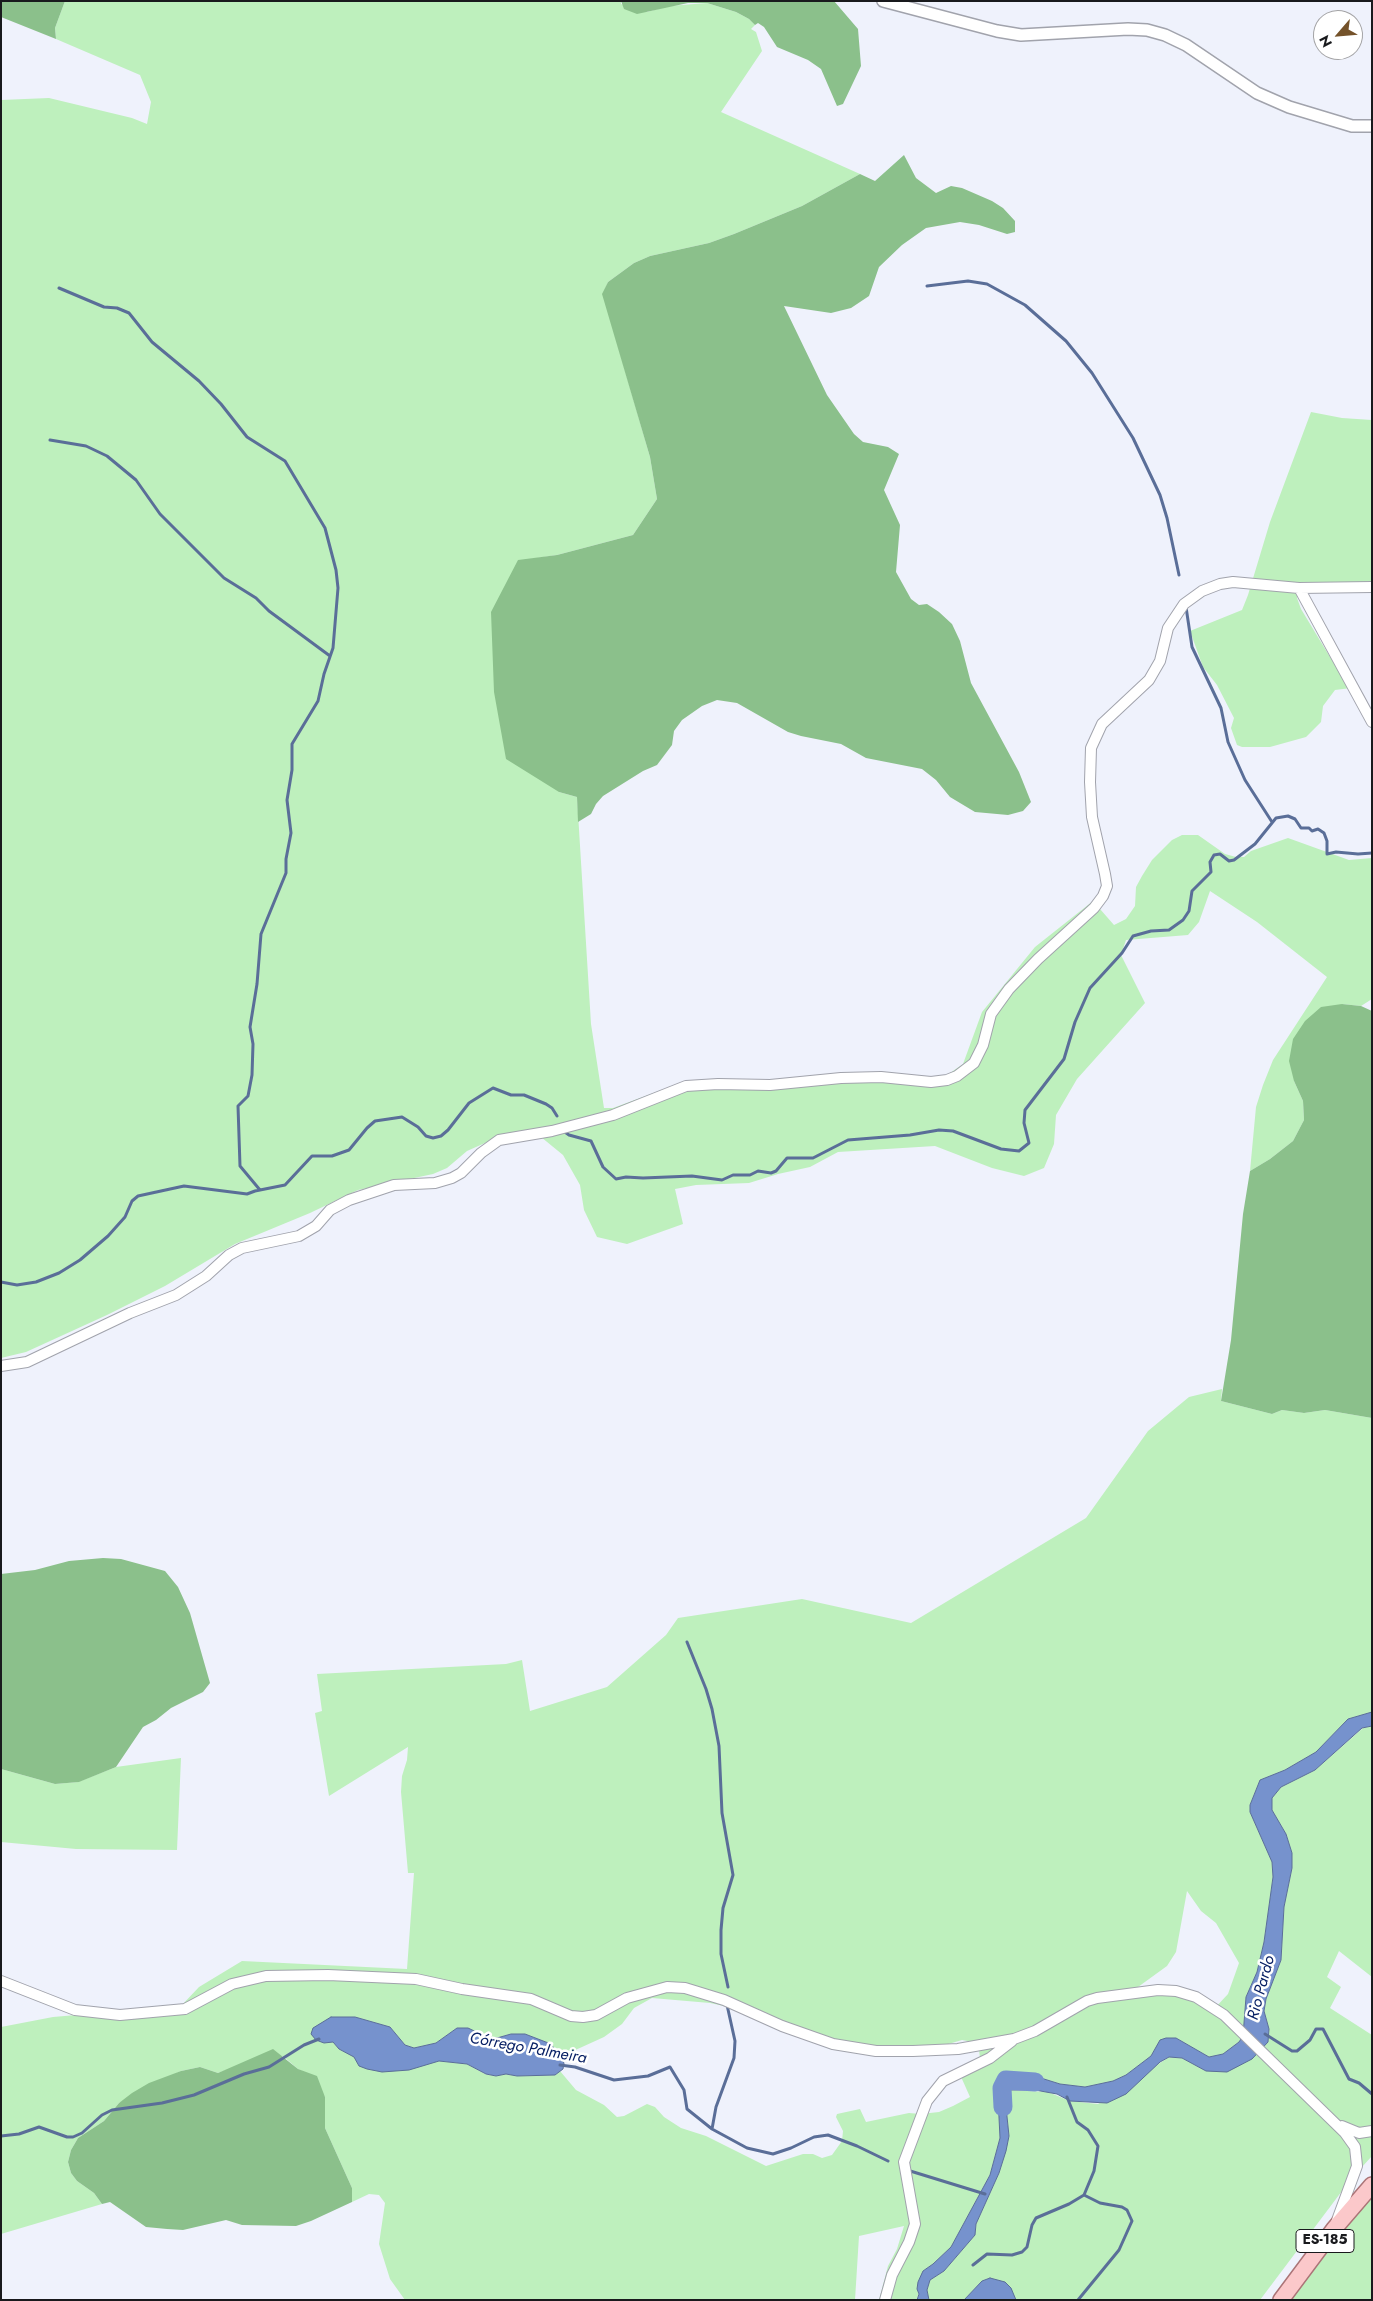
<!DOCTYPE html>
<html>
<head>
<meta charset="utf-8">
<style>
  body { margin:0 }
  #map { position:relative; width:1373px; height:2301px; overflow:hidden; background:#eff2fc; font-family:Jost,sans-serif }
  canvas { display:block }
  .frame { position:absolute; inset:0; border:2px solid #191a1d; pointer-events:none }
  .north { position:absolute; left:1313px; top:10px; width:50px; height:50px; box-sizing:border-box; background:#fff; border:1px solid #a3a3a5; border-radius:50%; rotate:243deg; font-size:14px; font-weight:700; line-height:20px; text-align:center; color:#191a1d }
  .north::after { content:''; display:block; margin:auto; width:18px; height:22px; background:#74522a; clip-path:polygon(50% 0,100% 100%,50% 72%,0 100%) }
</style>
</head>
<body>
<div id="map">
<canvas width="1373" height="2301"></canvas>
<div class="frame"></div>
<div class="north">N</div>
</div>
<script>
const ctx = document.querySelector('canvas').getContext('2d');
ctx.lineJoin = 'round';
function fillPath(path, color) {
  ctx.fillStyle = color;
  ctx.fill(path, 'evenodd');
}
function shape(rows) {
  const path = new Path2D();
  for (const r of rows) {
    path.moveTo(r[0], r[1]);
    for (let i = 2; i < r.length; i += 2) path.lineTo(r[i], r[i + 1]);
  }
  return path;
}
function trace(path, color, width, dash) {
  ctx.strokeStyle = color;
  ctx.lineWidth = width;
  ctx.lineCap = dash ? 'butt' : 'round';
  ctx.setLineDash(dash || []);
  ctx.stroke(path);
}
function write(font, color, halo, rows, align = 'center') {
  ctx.font = font + ' Jost,sans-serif';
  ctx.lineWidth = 5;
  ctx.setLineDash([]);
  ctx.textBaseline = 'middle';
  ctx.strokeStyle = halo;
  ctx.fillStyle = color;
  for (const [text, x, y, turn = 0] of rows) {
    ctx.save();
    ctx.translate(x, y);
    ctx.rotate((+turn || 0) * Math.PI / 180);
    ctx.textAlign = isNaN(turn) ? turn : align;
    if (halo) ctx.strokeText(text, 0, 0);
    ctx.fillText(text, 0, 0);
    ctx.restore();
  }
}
const green = shape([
  [65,1,621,1,621,4,647,12,669,6,707,3,736,12,749,19,755,25,751,29,756,32,762,51,721,112,860,174,802,206,734,234,709,243,650,256,634,263,608,282,603,294,650,457,657,499,633,535,557,555,518,561,559,792,577,797,591,1024,604,1108,613,1108,678,1084,689,1082,940,1080,963,1064,982,1012,1035,947,1093,901,1114,925,1126,919,1135,906,1136,887,1142,876,1152,860,1172,840,1182,835,1198,835,1225,854,1236,857,1244,857,1251,851,1288,838,1349,860,1372,858,1372,999,1361,1006,1342,1004,1294,1081,1303,1101,1304,1120,1293,1141,1270,1159,1250,1171,1256,1107,1263,1085,1273,1060,1327,977,1257,922,1210,891,1199,922,1188,935,1126,940,1121,955,1145,1003,1077,1079,1056,1115,1054,1144,1044,1168,1024,1176,992,1168,935,1146,838,1152,810,1167,778,1174,749,1183,696,1185,675,1189,683,1224,627,1244,597,1237,584,1210,580,1185,563,1155,541,1137,503,1135,467,1151,447,1168,433,1174,358,1190,310,1213,235,1244,165,1286,107,1315,26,1352,1,1358,1,100,49,98,132,118,147,124,151,102,140,75,56,39,55,28],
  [1311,412,1342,418,1372,420,1372,585,1298,591,1297,598,1301,609,1330,657,1351,688,1335,690,1323,706,1321,722,1306,737,1270,747,1242,747,1237,745,1231,728,1234,718,1217,685,1203,667,1190,631,1242,610,1248,595,1270,522],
  [1222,1389,1221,1401,1272,1414,1282,1410,1304,1413,1325,1410,1372,1418,1372,1712,1348,1719,1316,1752,1285,1770,1260,1780,1250,1805,1250,1812,1272,1862,1273,1877,1264,1942,1257,1972,1246,1997,1243,2036,1239,2042,1223,2054,1209,2057,1176,2038,1155,2049,1151,2056,1126,2075,1113,2081,1085,2087,1060,2084,1044,2079,1012,2078,998,2097,1000,2138,990,2175,951,2247,933,2264,923,2271,917,2300,879,2300,888,2266,897,2249,904,2226,859,2236,855,2300,405,2300,390,2279,379,2244,385,2203,379,2195,369,2194,352,2202,352,2188,325,2128,325,2097,312,2076,298,2069,283,2056,232,2068,218,2073,200,2067,181,2071,119,2103,104,2121,78,2138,71,2150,68,2162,71,2173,77,2181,94,2193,102,2204,1,2234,1,2027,53,2017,181,2006,199,1987,242,1961,407,1969,414,1873,408,1873,401,1792,402,1776,407,1760,408,1747,329,1796,315,1713,322,1711,317,1674,506,1664,522,1660,530,1711,607,1687,666,1635,678,1618,802,1599,911,1623,1086,1518,1148,1431,1189,1397],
  [1187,1891,1201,1911,1216,1923,1239,1963,1228,1994,1214,2009,1164,1991,1138,1987,1167,1966,1176,1952],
  [652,1998,710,2003,743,2010,825,2039,874,2046,945,2045,962,2040,973,2042,979,2050,980,2058,958,2070,970,2097,953,2106,939,2112,921,2114,909,2113,866,2122,860,2109,837,2114,836,2117,843,2131,842,2141,832,2155,822,2158,813,2154,803,2154,766,2166,706,2136,681,2128,664,2117,655,2107,647,2104,624,2116,617,2117,604,2105,576,2090,560,2071,555,2075,517,2076,506,2074,496,2076,485,2074,467,2064,439,2061,427,2064,359,2066,355,2057,339,2049,333,2042,331,2017,355,2017,390,2027,405,2045,414,2048,436,2043,457,2028,468,2029,487,2037,497,2038,511,2034,525,2034,551,2044,560,2057,604,2037,622,2024,634,2008],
  [1372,1726,1372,1977,1339,1951,1327,1977,1341,1987,1330,2008,1372,2035,1372,2156,1351,2179,1260,2300,1016,2300,990,2278,982,2281,964,2300,929,2300,927,2290,930,2280,944,2271,975,2235,976,2224,999,2173,1009,2136,1005,2097,1008,2090,1048,2092,1070,2101,1098,2104,1169,2057,1182,2058,1206,2071,1260,2051,1268,2042,1269,2029,1264,2011,1266,1999,1281,1960,1284,1907,1292,1868,1292,1853,1286,1834,1272,1810,1272,1798,1281,1787,1315,1770,1363,1728],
  [181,1758,177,1850,76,1849,1,1842,1,1769,55,1784,78,1782,116,1767],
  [1372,2180,1372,2300,1282,2300]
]);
const forest = shape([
  [1,1,65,1,55,28,56,39,1,17],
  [621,1,834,1,858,29,861,66,843,104,837,106,821,69,808,60,777,47,764,27,758,23,755,25,749,19,736,12,707,3,688,3,637,14,624,9],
  [904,155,916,178,936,193,951,186,962,188,992,201,1003,208,1015,221,1015,232,1007,234,979,225,960,222,926,228,902,245,879,267,869,296,851,308,831,313,784,306,827,395,854,434,863,442,888,447,899,454,884,490,900,525,896,572,911,599,919,605,927,604,939,612,952,624,960,641,971,683,1019,772,1031,802,1023,811,1008,815,975,812,950,797,936,780,922,769,866,758,841,744,801,736,788,732,737,703,717,700,702,706,682,720,674,731,672,745,657,765,643,771,603,796,596,804,591,814,578,822,577,797,559,792,506,759,494,692,491,612,518,560,557,555,633,535,657,499,650,457,602,294,608,282,634,263,650,256,709,243,734,234,802,206,860,174,875,181],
  [1342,1004,1361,1006,1372,1011,1372,1418,1325,1410,1304,1413,1282,1410,1272,1414,1221,1401,1231,1340,1243,1214,1250,1171,1270,1159,1293,1141,1304,1120,1303,1101,1294,1081,1289,1061,1293,1039,1305,1021,1321,1007],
  [103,1558,121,1559,165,1571,178,1587,190,1613,210,1683,203,1692,171,1708,156,1720,143,1727,116,1767,79,1782,55,1784,1,1769,1,1574,35,1570,69,1561],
  [273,2049,298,2069,317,2076,325,2097,325,2128,352,2188,352,2202,311,2221,296,2226,242,2225,226,2220,183,2230,167,2229,146,2227,110,2202,102,2204,94,2193,77,2181,71,2173,68,2162,71,2150,78,2138,104,2121,119,2103,132,2093,149,2083,181,2071,200,2067,218,2073]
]);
const water = shape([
  [1372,1712,1372,1726,1362,1728,1315,1770,1281,1787,1272,1798,1272,1810,1286,1834,1292,1853,1292,1868,1284,1907,1281,1960,1266,1999,1264,2011,1269,2029,1268,2042,1252,2059,1227,2072,1206,2071,1182,2058,1169,2057,1160,2062,1126,2094,1107,2103,1070,2101,1057,2094,1035,2090,1008,2090,1005,2097,1009,2136,1006,2151,999,2173,976,2224,975,2235,944,2271,930,2280,927,2290,929,2300,917,2300,919,2294,917,2289,918,2282,923,2271,933,2264,951,2247,990,2175,1000,2138,998,2097,999,2088,1003,2083,1012,2078,1024,2077,1044,2079,1060,2084,1085,2087,1113,2081,1126,2075,1151,2056,1160,2040,1166,2038,1176,2038,1209,2057,1223,2054,1239,2042,1243,2036,1246,1997,1257,1972,1264,1942,1273,1877,1272,1862,1250,1812,1250,1805,1260,1780,1285,1770,1316,1752,1348,1719,1372,1712],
  [331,2017,355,2017,390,2027,405,2045,414,2048,436,2043,457,2028,468,2028,487,2037,497,2038,511,2034,525,2034,551,2044,564,2063,563,2069,555,2075,517,2076,506,2074,496,2076,486,2074,467,2064,439,2061,409,2070,382,2072,367,2069,359,2066,354,2057,339,2049,333,2042,324,2043,316,2040,311,2034,313,2028,331,2017],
  [990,2278,1005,2282,1011,2288,1016,2300,964,2300,982,2281,990,2278]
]);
const stream = shape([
  [927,286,968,281,987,284,1025,305,1066,341,1092,373,1133,438,1160,495,1167,518,1179,575],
  [59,288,104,307,117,308,129,313,152,342,199,381,221,404,247,437,285,461,325,528,336,570,338,588,333,648,324,674,318,701,292,744,292,770,287,800,291,833,286,859,286,873,261,934,257,984,250,1027,253,1044,252,1075,248,1096,238,1106,240,1166,260,1190],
  [50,440,86,446,107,456,136,480,160,514,224,578,256,598,269,611,330,656],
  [1186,607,1192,647,1221,708,1228,742,1245,780,1272,822],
  [562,1130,569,1135,591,1141,603,1167,616,1179,626,1177,643,1178,692,1176,722,1180,733,1175,750,1175,758,1171,771,1173,776,1171,787,1158,813,1158,848,1140,910,1135,939,1130,953,1131,1001,1149,1019,1151,1029,1143,1024,1123,1025,1110,1064,1059,1075,1022,1090,988,1122,953,1133,936,1151,931,1169,930,1183,920,1189,911,1192,891,1211,872,1210,862,1214,855,1220,854,1229,861,1234,860,1255,844,1276,818,1288,816,1295,819,1301,828,1309,828,1312,831,1318,829,1324,833,1327,841,1327,854,1336,852,1358,854,1372,853],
  [1,1282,17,1285,36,1282,59,1273,80,1260,108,1236,125,1217,132,1201,138,1196,184,1186,247,1194,255,1191,285,1185,312,1156,332,1156,349,1150,367,1128,375,1121,402,1117,418,1127,426,1136,433,1138,441,1136,448,1130,469,1103,493,1088,511,1095,524,1095,546,1104,552,1108,557,1116],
  [687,1642,706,1689,712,1709,719,1746,722,1813,733,1875,723,1908,721,1930,721,1954,728,1987],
  [1265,2034,1292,2051,1297,2051,1310,2040,1316,2029,1323,2029,1349,2079,1359,2083,1372,2094],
  [560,2065,575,2067,614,2080,648,2076,670,2067,684,2090,687,2109,712,2129,747,2148,773,2154,791,2148,814,2137,828,2135,857,2146,888,2161],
  [712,2129,716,2107,734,2058,735,2041,727,2005],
  [1,2136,19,2134,39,2127,67,2137,73,2137,82,2133,102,2115,112,2110,162,2103,194,2095,244,2074,269,2067,304,2045,319,2039],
  [907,2170,985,2194],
  [973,2265,987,2254,1012,2255,1022,2252,1027,2247,1032,2225,1036,2218,1069,2204,1084,2195,1094,2171,1098,2146,1088,2130,1077,2122,1067,2097],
  [1078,2300,1119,2250,1132,2221,1127,2210,1122,2207,1100,2203,1084,2195]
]);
const river = shape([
  [1003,2107,1002,2088,1006,2080,1035,2082]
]);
const minor = shape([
  [1299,588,1372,722],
  [1,1366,27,1362,130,1313,176,1295,206,1276,229,1255,242,1248,299,1236,316,1226,330,1210,349,1200,394,1185,435,1183,452,1178,461,1173,481,1153,499,1140,552,1131,613,1115,686,1086,718,1084,770,1085,841,1078,881,1077,931,1082,947,1080,957,1076,974,1063,983,1045,991,1014,1009,989,1038,959,1094,908,1103,896,1107,886,1105,874,1092,817,1090,782,1091,748,1102,724,1149,680,1160,661,1168,628,1184,604,1202,591,1220,584,1233,582,1299,588,1372,587],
  [1,1981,75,2010,120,2015,185,2009,232,1984,266,1976,328,1975,416,1979,462,1989,531,1999,571,2016,583,2017,596,2015,627,1998,667,1987,685,1988,724,2000,782,2026,833,2044,876,2051,913,2051,958,2049,1014,2039,1035,2031,1087,2001,1097,1998,1158,1990,1176,1991,1196,1997,1224,2015,1345,2133,1355,2147,1357,2166,1336,2223],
  [1342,2126,1359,2133,1372,2131],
  [885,2300,892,2275,909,2242,915,2224,904,2162,927,2101,943,2081,990,2058,1012,2041]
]);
const tertiary = shape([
  [883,1,997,31,1021,35,1128,29,1147,30,1165,35,1186,45,1257,93,1289,107,1352,126,1372,126]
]);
const primary = shape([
  [1281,2300,1334,2229,1372,2185]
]);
const shields = [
  [1325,2241,58]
];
const shieldNames = [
  ["ES-185",1325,2241]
];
const waterNames = [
  ["Rio Pardo",1262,1988,-75],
  ["Córrego Palmeira",528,2049,10]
];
fillPath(green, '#bef0bd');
fillPath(forest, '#8bc08b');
fillPath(water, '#7692cd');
trace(water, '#5a6e98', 1);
trace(stream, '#5a6e98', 3);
trace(river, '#7692cd', 19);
trace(minor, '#a1a3ac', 12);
trace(tertiary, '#a1a3ac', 14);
trace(primary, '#ab7477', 18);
trace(minor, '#fff', 10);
trace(tertiary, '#fff', 11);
trace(primary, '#fbc8ca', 15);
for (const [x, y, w] of shields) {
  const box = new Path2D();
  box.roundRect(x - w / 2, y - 11.5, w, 23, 4);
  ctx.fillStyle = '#fff';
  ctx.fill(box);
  trace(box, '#191a1d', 1);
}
write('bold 14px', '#191a1d', null, shieldNames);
write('italic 16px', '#092165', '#fff', waterNames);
</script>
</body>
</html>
